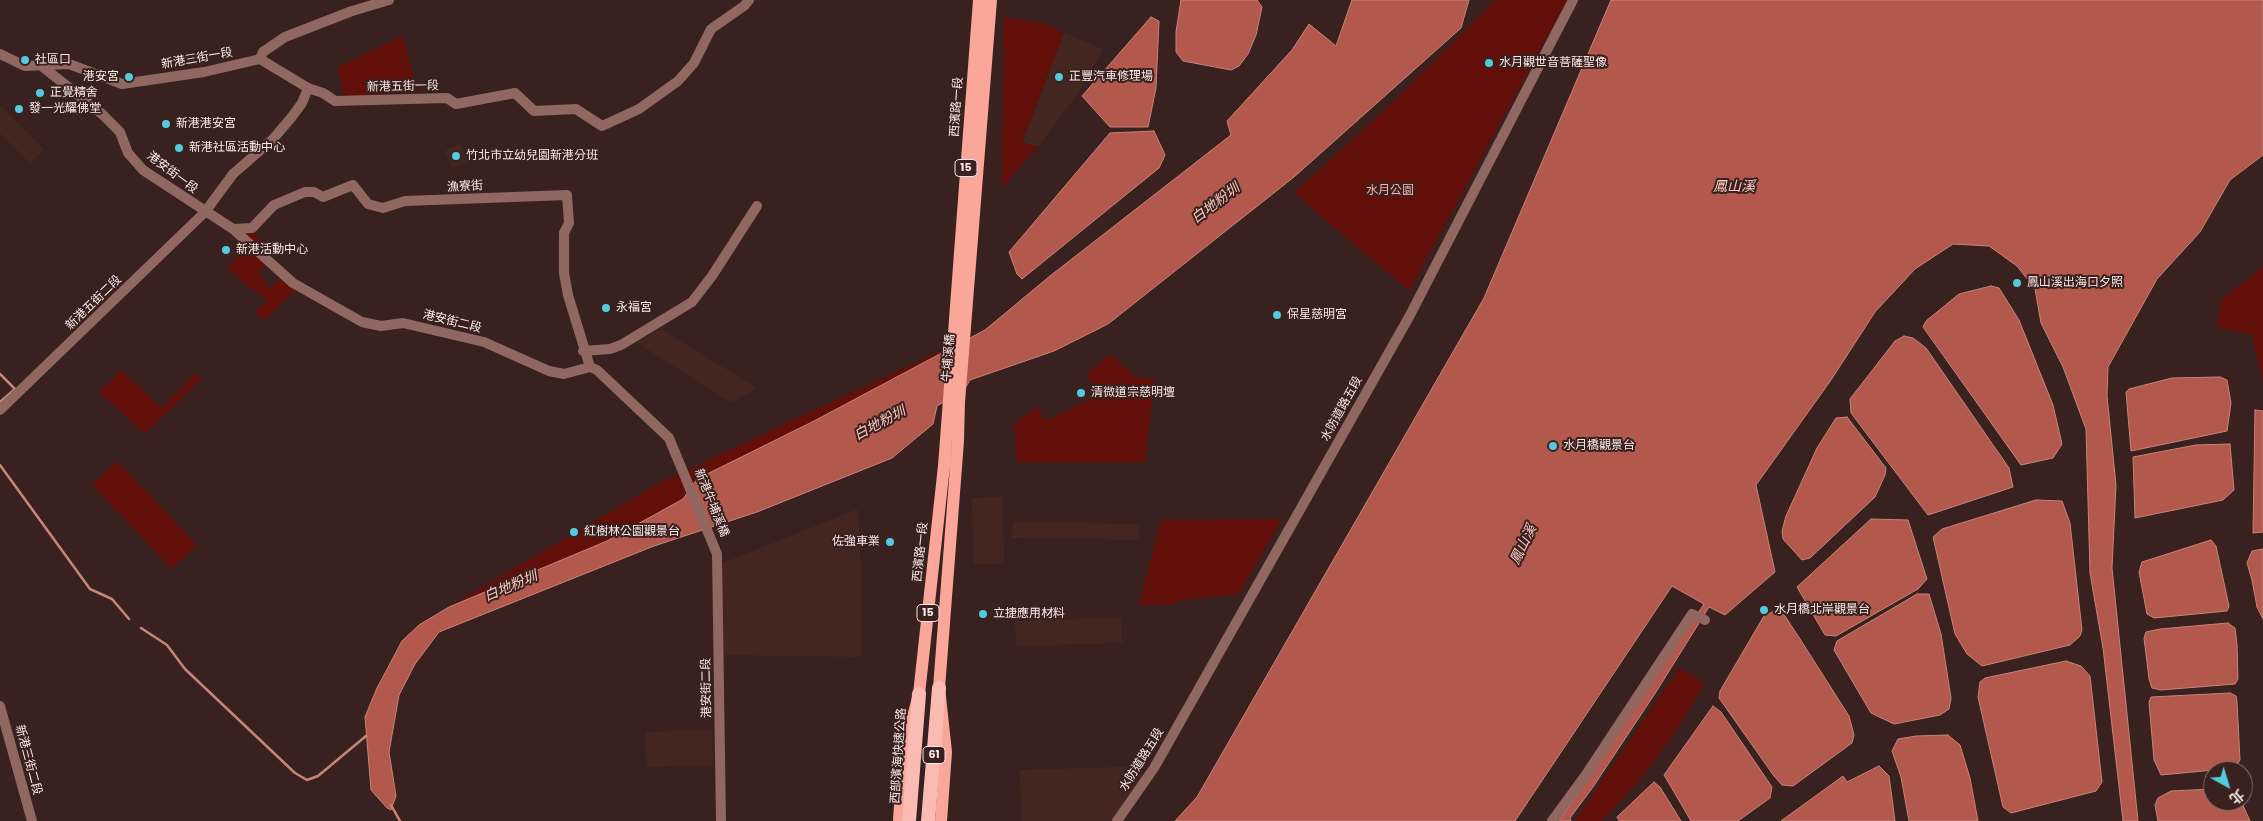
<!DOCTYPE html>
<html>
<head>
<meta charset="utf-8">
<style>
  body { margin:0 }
  #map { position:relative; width:2263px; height:821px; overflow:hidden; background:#38211e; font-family:Poppins,"Noto Sans TC",sans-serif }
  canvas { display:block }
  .north { position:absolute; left:2203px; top:761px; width:50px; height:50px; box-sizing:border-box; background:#38211e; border:1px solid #86716e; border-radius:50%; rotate:141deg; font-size:14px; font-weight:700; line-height:20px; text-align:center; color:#fae9e7 }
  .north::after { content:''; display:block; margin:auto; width:18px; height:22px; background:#54cadc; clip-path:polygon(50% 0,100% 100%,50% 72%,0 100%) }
</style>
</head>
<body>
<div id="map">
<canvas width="2263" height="821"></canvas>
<div class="north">北</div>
</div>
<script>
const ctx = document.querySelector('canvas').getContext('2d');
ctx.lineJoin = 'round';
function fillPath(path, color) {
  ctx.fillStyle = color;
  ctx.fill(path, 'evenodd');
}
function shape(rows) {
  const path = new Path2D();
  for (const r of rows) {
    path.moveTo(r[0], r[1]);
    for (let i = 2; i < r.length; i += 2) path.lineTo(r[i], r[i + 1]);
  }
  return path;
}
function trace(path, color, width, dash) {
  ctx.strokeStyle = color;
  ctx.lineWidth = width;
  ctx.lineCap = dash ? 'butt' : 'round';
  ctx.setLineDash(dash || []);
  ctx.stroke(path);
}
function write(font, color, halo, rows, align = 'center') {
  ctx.font = font + ' Poppins,"Noto Sans TC",sans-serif';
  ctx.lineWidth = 4;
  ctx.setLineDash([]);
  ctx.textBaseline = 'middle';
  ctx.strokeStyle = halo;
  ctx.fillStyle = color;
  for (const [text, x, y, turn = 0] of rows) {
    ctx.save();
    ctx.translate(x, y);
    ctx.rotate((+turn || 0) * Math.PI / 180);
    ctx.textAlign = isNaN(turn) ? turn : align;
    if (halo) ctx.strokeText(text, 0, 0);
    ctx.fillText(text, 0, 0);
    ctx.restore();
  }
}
const built = shape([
  [1064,33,1103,49,1079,92,1038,147,1022,143],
  [0,105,44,149,30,163,0,133],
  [460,144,468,161,453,168,445,151],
  [661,329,757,388,731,403,636,342],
  [1003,497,1004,564,973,564,972,498],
  [858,509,862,589,861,657,721,655,723,563],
  [1013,522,1139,524,1139,540,1012,538],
  [1121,618,1122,643,1016,646,1015,621],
  [712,730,713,765,646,767,645,732],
  [1145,766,1131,798,1113,821,1021,821,1020,770]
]);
const green = shape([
  [1496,0,1567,0,1409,291,1294,193,1379,115],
  [1004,17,1042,23,1064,33,1022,142,1038,147,1002,188],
  [1309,24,1336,46,893,426,449,607,661,482,985,330,1050,276,1231,135,1227,121,1292,50],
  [402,36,418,91,344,96,338,67],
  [242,224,274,251,259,273,270,289,280,279,295,290,265,320,255,313,267,300,244,283,227,268,250,245,234,229],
  [2263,267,2263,380,2251,334,2217,328,2221,300],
  [1111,354,1135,377,1155,379,1145,462,1017,462,1014,424,1037,407,1046,421,1098,395,1086,374],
  [121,370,162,408,196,373,202,378,145,434,99,392],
  [117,461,197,545,172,569,92,485],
  [1282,519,1239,594,1181,600,1169,605,1139,605,1161,520],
  [1679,668,1702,681,1703,686,1674,734,1637,783,1606,817,1601,821,1576,821,1576,819]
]);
const water = shape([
  [1181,0,1257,0,1262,7,1256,35,1248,54,1239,66,1231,70,1183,61,1176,52,1176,32,1181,0],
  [1352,0,1469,0,1461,28,1294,177,1108,324,1054,351,970,380,964,390,937,406,933,424,892,458,757,512,654,546,439,632,415,664,399,695,389,752,396,796,391,810,387,808,371,790,365,717,377,688,402,641,419,625,449,607,607,541,683,499,697,479,814,421,985,330,1050,276,1231,135,1227,121,1292,50,1309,24,1336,46,1352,0],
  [1611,0,2263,0,2263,155,2230,180,2200,232,2157,279,2108,367,2107,396,2116,485,2112,568,2138,821,2123,821,2103,648,2090,573,2086,429,2063,367,2041,323,2035,289,2017,266,1989,246,1953,244,1915,269,1875,312,1831,380,1756,485,1775,572,1725,615,1709,607,1656,692,1593,787,1570,818,1571,821,1559,821,1704,604,1672,586,1515,821,1175,821,1197,797,1484,298,1611,0],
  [1151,17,1159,21,1156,88,1148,127,1110,127,1082,96,1151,17],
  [1154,131,1165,155,1159,168,1022,279,1017,274,1009,252,1110,133,1154,131],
  [1991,286,1999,288,2019,320,2053,405,2062,444,2053,458,2021,465,1923,327,1926,321,1959,294,1991,286],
  [1904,336,1913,338,1926,348,2009,468,2013,487,1928,515,1851,413,1850,399,1895,341,1904,336],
  [2220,377,2227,380,2231,403,2227,431,2131,451,2126,392,2129,389,2172,378,2220,377],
  [2255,410,2263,411,2263,532,2253,533,2255,410],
  [1847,417,1886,468,1885,475,1875,497,1810,558,1802,560,1783,539,1782,531,1786,516,1817,448,1836,418,1847,417],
  [2230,444,2234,490,2223,500,2135,518,2133,457,2196,445,2230,444],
  [2036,500,2062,501,2070,523,2082,630,2080,636,2070,645,1982,666,1967,654,1955,634,1933,537,1942,529,2036,500],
  [1871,519,1908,520,1927,579,1918,589,1836,636,1825,635,1797,587,1871,519],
  [2211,540,2216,546,2229,606,2227,611,2154,618,2147,614,2139,572,2142,562,2211,540],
  [2263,549,2263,619,2257,607,2252,580,2247,563,2252,551,2263,549],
  [1917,594,1929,594,1941,634,1951,698,1949,709,1940,715,1894,724,1871,713,1834,650,1837,641,1917,594],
  [1776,610,1785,616,1800,639,1849,716,1854,735,1852,743,1793,786,1782,785,1774,776,1719,698,1720,691,1764,616,1776,610],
  [2228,623,2235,628,2237,644,2238,679,2235,684,2161,690,2152,688,2149,679,2144,638,2146,632,2160,629,2228,623],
  [2066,661,2081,666,2090,676,2102,782,2096,791,2011,813,2003,807,1978,697,1980,682,1985,678,2066,661],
  [2230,693,2236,696,2237,702,2240,760,2235,768,2161,775,2154,760,2149,702,2151,697,2230,693],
  [1713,706,1721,712,1772,787,1770,798,1738,821,1691,821,1664,775,1713,706],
  [1948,735,1960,745,1970,778,1978,821,1909,821,1901,777,1892,751,1898,739,1916,736,1948,735],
  [1879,766,1889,776,1895,821,1781,821,1843,776,1847,782,1879,766],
  [1654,782,1660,787,1681,821,1619,821,1617,817,1654,782],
  [2213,789,2213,801,2241,801,2250,821,2158,821,2155,805,2158,798,2171,791,2213,789]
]);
const stream = shape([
  [0,374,15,389,0,402],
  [0,465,90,589,112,599,129,619],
  [141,628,167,645,185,669,295,773,307,780,318,776,366,736],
  [391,805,400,821]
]);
const minor = shape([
  [260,59,263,52,285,37,352,11,389,0],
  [43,67,102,114,120,132,128,153,143,170,233,229,293,283,362,322,381,326,403,323,484,342,549,371,564,374,590,367,597,370,669,438,717,554,721,821],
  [308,88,323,93,335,101,447,98,456,104,515,93,534,111,576,109,602,126,639,109,678,81,694,63,711,29,744,6,749,0],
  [233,229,252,228,274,205,305,192,314,192,323,197,353,185,368,204,383,208,405,201,567,195,569,223,564,233,564,273,568,295,590,367],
  [583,351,610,349,621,345,692,302,712,276,757,206],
  [0,706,32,821],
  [1552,821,1585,776,1692,614,1705,620]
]);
const tertiary = shape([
  [0,54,25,66,69,64,122,84,204,72,260,59,308,88,302,103,291,118,273,139,233,174,205,212,0,410],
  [1117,821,1154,768,1409,317,1573,0]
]);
const primary = shape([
  [899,821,903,755,919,694,944,466,979,0],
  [941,821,946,752,939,688,958,441,959,402,991,0]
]);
const trunk = shape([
  [909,821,919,694],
  [928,821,939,688]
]);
const markers = [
  [25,60,5,"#54cadc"],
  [1489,63,5,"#54cadc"],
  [129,77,5,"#54cadc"],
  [1059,77,5,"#54cadc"],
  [40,93,5,"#54cadc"],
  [19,109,5,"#54cadc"],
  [166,124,5,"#54cadc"],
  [179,148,5,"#54cadc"],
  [456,156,5,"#54cadc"],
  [226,250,5,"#54cadc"],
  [2017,283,5,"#54cadc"],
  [606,308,5,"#54cadc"],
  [1277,315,5,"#54cadc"],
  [1081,393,5,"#54cadc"],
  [1553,446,5,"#54cadc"],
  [574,532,5,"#54cadc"],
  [890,542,5,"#54cadc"],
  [1764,610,5,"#54cadc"],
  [983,614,5,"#54cadc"]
];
const shields = [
  [966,168,22],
  [928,613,22],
  [934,755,22]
];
const shieldNames = [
  ["15",966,168],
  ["15",928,613],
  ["61",934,755]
];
const streetNames = [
  ["新港三街一段",197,59,-10],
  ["新港五街一段",403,87,-1],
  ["西濱路一段",957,107,-86],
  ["港安街一段",172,173,37],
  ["漁寮街",465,187,-3],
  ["新港五街二段",94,303,-44],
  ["港安街二段",452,322,14],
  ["牛埔溪橋",949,358,-85],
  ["水防道路五段",1342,409,-61],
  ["新港牛埔溪橋",711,503,68],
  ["西濱路一段",921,552,-84],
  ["港安街二段",707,688,-91],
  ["西部濱海快速公路",899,756,-86],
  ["新港三街二段",28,760,75],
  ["水防道路五段",1142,760,-58]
];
const poiNames = [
  ["社區口",35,60],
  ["水月觀世音菩薩聖像",1499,63],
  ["港安宮",119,77,"right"],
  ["正豐汽車修理場",1069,77],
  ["正覺精舍",50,93],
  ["發一光耀佛堂",29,109],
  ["新港港安宮",176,124],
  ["新港社區活動中心",189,148],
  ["竹北市立幼兒園新港分班",466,156],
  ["新港活動中心",236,250],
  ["鳳山溪出海口夕照",2027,283],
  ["永福宮",616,308],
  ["保星慈明宮",1287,315],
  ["清微道宗慈明壇",1091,393],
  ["水月橋觀景台",1563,446],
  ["紅樹林公園觀景台",584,532],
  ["佐強車業",880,542,"right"],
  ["水月橋北岸觀景台",1774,610],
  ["立捷應用材料",993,614]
];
const parkNames = [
  ["水月公園",1390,191]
];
const waterNames = [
  ["鳳山溪",1734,187],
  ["白地粉圳",1216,204,-37],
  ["白地粉圳",880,424,-28],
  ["鳳山溪",1524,545,-64],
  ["白地粉圳",511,587,-23]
];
fillPath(built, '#442621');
fillPath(green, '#620f0a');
fillPath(water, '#b2584c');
trace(water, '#c8847a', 1);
trace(stream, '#c8847a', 2.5);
trace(minor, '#906761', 10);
trace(tertiary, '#906761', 10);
trace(primary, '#faa699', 12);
trace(trunk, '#fabcb2', 14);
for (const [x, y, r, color] of markers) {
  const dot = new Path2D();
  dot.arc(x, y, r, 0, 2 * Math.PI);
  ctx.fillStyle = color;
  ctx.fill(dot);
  trace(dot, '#38211e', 2);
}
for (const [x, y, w] of shields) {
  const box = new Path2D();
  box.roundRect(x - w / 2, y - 8.5, w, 17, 4);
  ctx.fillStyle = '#38211e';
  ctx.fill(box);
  trace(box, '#fae9e7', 1);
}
write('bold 11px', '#fae9e7', null, shieldNames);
write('12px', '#fae9e7', '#38211e', streetNames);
write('12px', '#fae9e7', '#38211e', poiNames, 'left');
write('12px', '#fdb2a6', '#38211e', parkNames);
write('italic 14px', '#fdc9c1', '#38211e', waterNames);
</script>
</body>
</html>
